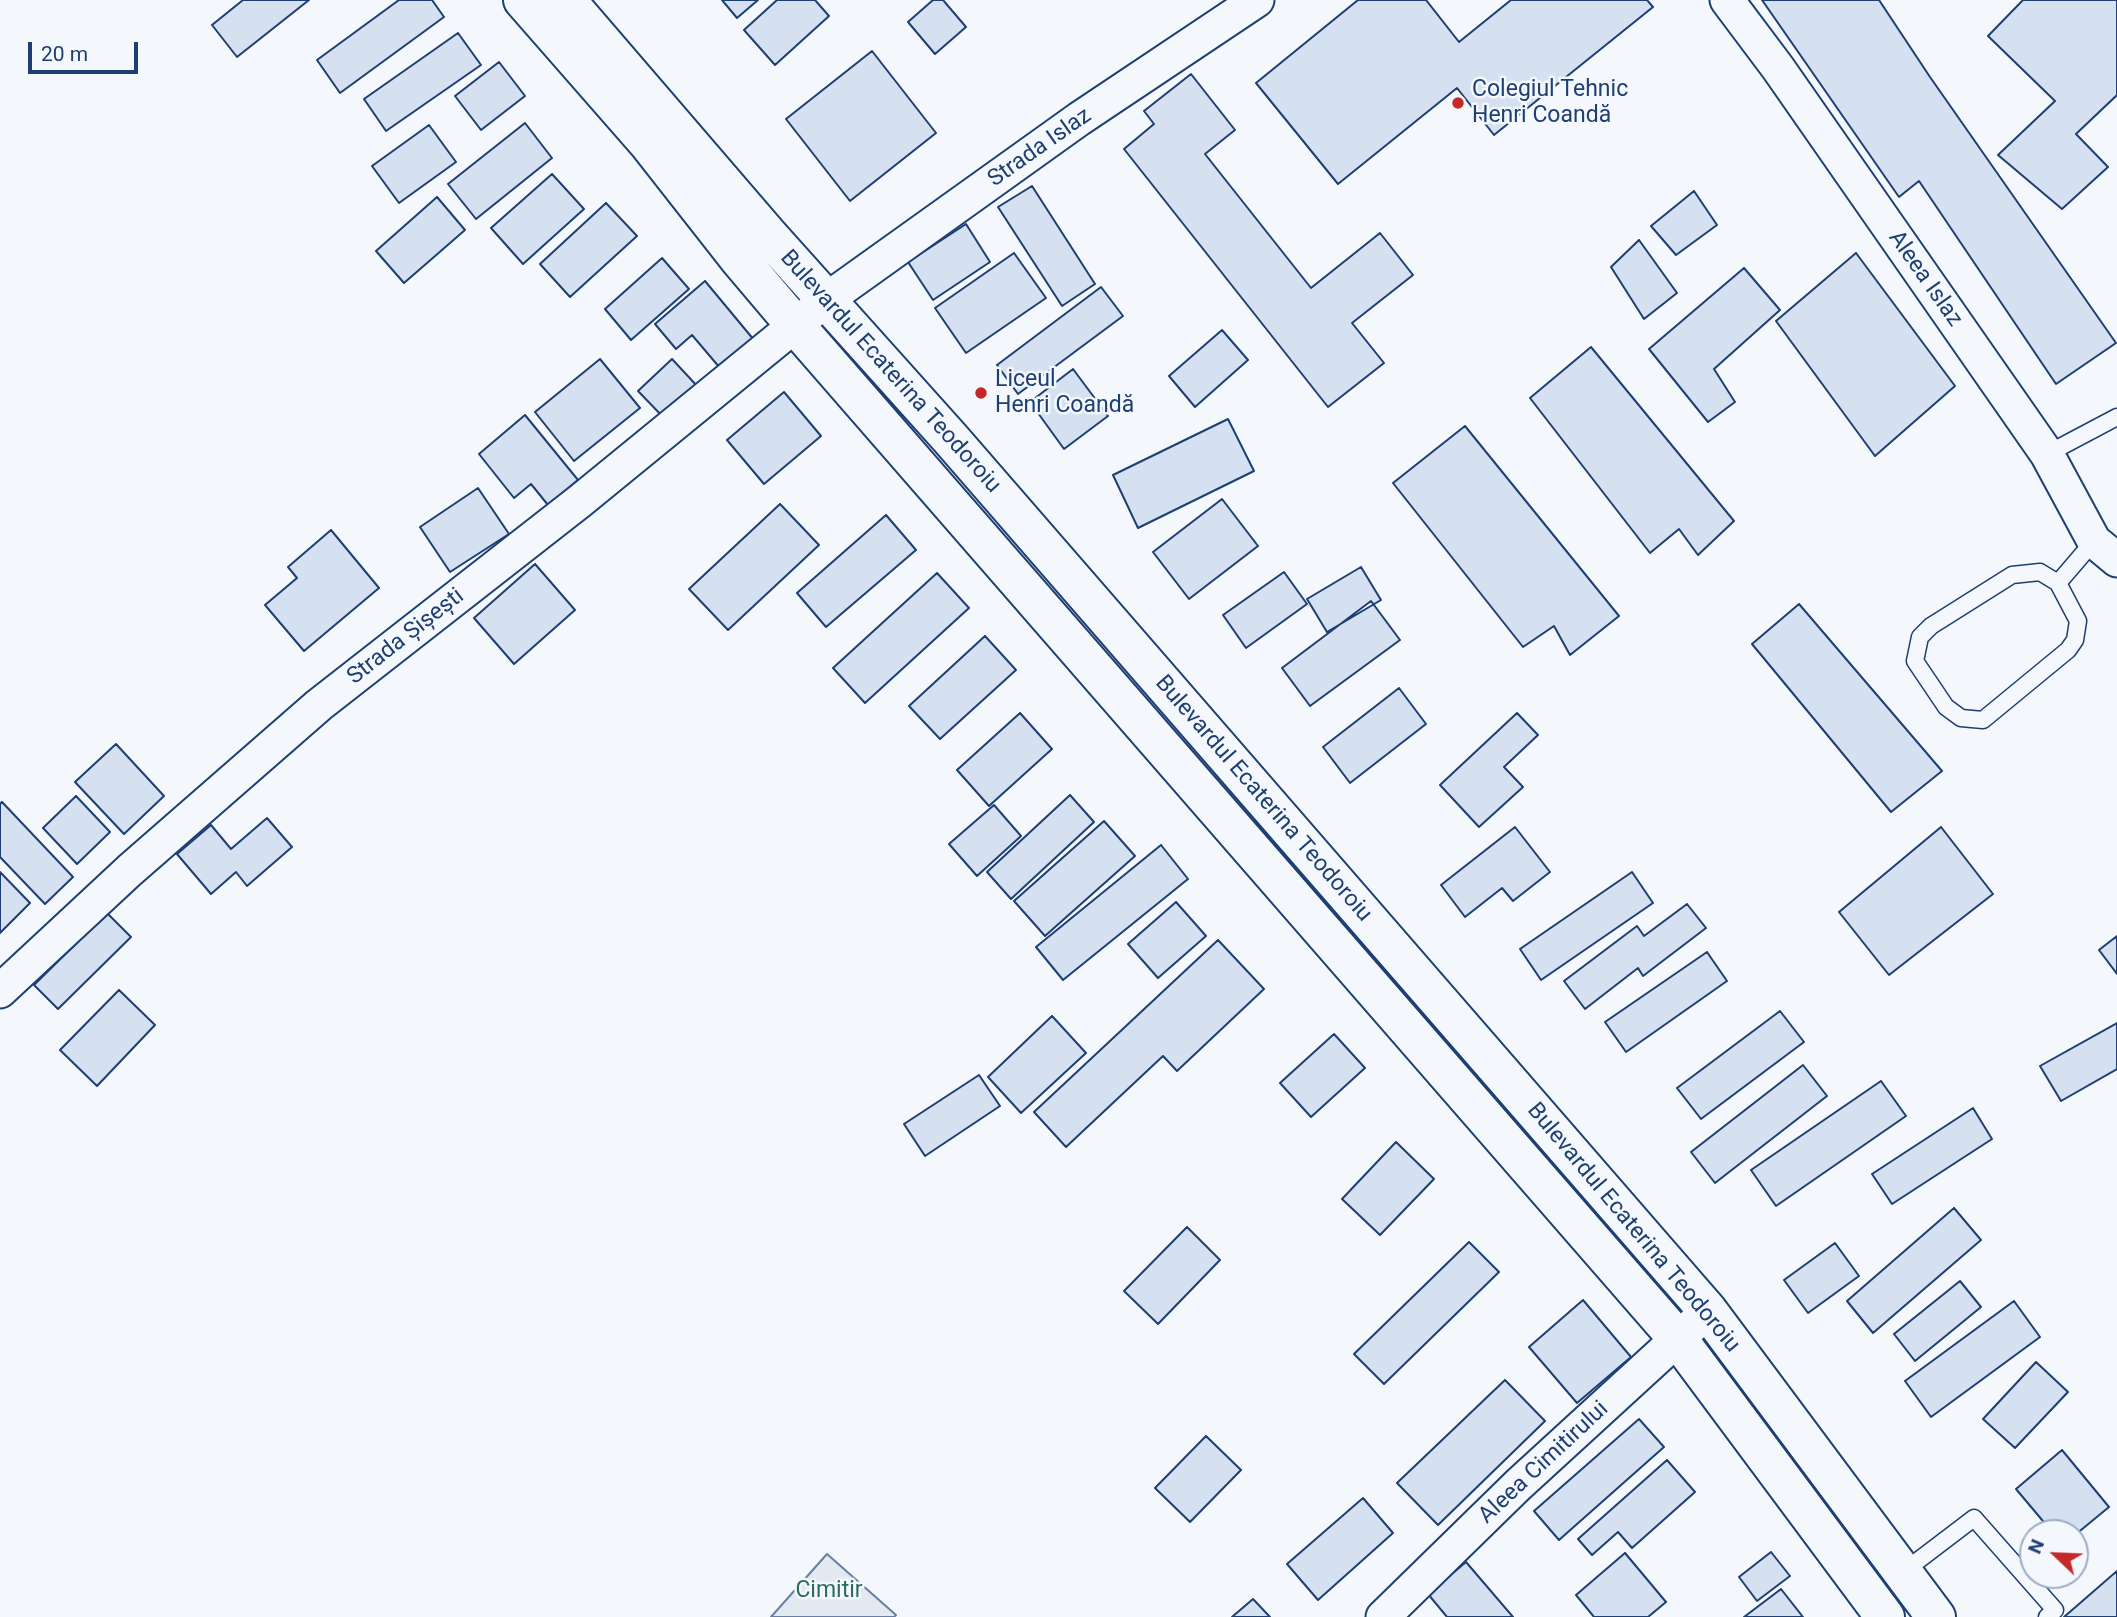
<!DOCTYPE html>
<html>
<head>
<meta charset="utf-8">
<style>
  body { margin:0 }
  #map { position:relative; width:2117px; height:1617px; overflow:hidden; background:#f4f7fb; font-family:Roboto,sans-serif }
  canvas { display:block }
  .north { position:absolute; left:2019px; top:1519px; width:70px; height:70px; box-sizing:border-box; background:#f4f7fb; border:2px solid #9eadc5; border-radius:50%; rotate:293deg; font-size:19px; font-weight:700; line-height:28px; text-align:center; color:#1d3f73 }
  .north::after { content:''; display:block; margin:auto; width:24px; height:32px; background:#c62828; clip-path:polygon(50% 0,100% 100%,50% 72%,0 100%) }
  .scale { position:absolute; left:28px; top:42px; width:110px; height:32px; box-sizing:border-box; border:4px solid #1d3f73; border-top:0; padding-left:9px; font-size:21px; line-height:24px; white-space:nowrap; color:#1d3f73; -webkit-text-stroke:5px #f4f7fb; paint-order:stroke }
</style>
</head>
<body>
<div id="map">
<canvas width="2117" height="1617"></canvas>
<div class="north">N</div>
<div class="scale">20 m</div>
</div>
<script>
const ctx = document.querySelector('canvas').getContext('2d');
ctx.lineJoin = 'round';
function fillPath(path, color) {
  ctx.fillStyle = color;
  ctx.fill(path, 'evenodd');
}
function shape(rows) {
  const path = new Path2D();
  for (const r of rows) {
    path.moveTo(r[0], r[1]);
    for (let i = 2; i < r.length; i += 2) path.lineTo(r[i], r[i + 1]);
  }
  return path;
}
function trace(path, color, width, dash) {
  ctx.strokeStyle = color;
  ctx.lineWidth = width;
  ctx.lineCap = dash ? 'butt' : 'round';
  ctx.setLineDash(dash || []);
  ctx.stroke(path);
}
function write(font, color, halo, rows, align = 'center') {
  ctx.font = font + ' Roboto,sans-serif';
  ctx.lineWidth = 5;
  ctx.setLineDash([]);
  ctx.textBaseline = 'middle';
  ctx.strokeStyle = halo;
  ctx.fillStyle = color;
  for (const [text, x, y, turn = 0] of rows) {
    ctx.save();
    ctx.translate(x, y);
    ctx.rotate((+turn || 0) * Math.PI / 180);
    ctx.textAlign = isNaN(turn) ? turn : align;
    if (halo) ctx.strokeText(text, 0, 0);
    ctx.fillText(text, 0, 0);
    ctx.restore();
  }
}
const green = shape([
  [827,1554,896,1615,894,1617,771,1617,827,1554]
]);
const building = shape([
  [243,0,309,0,237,57,212,25,243,0],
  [399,0,432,0,444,17,340,93,317,60,399,0],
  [722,0,758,0,737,18,722,0],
  [777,0,815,0,829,16,775,65,744,30,777,0],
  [933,0,943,0,966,27,935,54,908,22,933,0],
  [1358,0,1426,0,1459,42,1511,0,1647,0,1653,7,1494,135,1457,88,1338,184,1256,83,1358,0],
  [1762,0,1879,0,1930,77,2116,343,2056,384,1919,181,1899,197,1762,0],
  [2023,0,2117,0,2117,95,2076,134,2108,167,2062,209,1998,155,2055,101,1988,36,2023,0],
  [458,33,481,65,386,131,364,99,458,33],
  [872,51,936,133,850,201,786,119,872,51],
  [499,62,525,96,481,130,455,96,499,62],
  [1191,74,1235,130,1205,154,1311,288,1380,233,1413,275,1352,323,1384,363,1328,407,1124,149,1154,124,1144,111,1191,74],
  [525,123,552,158,476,219,448,184,525,123],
  [429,125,456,162,399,203,372,166,429,125],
  [552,174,584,209,523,264,491,228,552,174],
  [1032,186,1095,284,1062,306,998,207,1032,186],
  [1694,191,1717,225,1676,255,1651,226,1694,191],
  [437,197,465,230,404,283,376,251,437,197],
  [606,203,637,236,570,297,540,264,606,203],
  [966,224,990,262,933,300,908,262,966,224],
  [1639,240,1677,293,1644,319,1611,267,1639,240],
  [1014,253,1046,298,966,353,935,308,1014,253],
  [1856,253,1955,386,1875,456,1776,321,1856,253],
  [662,258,689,289,631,340,605,309,662,258],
  [1744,268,1780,310,1714,369,1735,402,1708,422,1649,349,1744,268],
  [705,281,754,340,720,368,692,335,676,349,655,324,705,281],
  [1101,287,1123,316,1018,394,997,365,1101,287],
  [1222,330,1248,360,1195,407,1169,376,1222,330],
  [1591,347,1734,521,1698,555,1679,529,1650,553,1530,398,1591,347],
  [600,359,640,408,574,461,535,412,600,359],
  [672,359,698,387,665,419,638,391,672,359],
  [1073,369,1108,416,1064,449,1030,402,1073,369],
  [784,392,821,436,764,484,727,440,784,392],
  [525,415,578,480,548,505,531,484,514,498,479,454,525,415],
  [1228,419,1254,471,1138,528,1113,475,1228,419],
  [1465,426,1619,616,1570,655,1554,626,1523,647,1393,483,1465,426],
  [478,488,509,534,450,572,420,527,478,488],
  [1222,499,1258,546,1189,599,1153,552,1222,499],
  [780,504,819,545,728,630,689,589,780,504],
  [886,515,916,550,826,627,797,593,886,515],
  [331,530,379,588,304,651,265,605,297,578,288,567,331,530],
  [535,564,575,610,514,664,474,618,535,564],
  [1361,567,1381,600,1327,632,1307,599,1361,567],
  [1284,572,1307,604,1246,648,1223,615,1284,572],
  [937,573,969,608,865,703,833,668,937,573],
  [1371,601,1400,640,1310,706,1282,668,1371,601],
  [1799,604,1942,771,1891,812,1752,644,1799,604],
  [985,636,1016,670,940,739,909,706,985,636],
  [1399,688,1426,724,1350,783,1323,747,1399,688],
  [1020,713,1052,749,989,806,957,770,1020,713],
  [1517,713,1538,735,1504,767,1523,787,1479,827,1440,785,1517,713],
  [116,744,164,796,124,834,75,782,116,744],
  [1070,795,1094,822,1011,899,987,872,1070,795],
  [76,796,110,832,77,864,43,828,76,796],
  [2,802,73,877,45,904,0,857,0,804,2,802],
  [994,805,1021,836,977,876,949,844,994,805],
  [267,818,292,847,247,886,236,872,211,894,177,854,211,825,231,849,267,818],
  [1104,821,1135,856,1045,936,1014,901,1104,821],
  [1515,827,1550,872,1513,901,1502,888,1465,917,1441,885,1515,827],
  [1941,827,1993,894,1889,975,1839,912,1941,827],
  [1161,845,1188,879,1063,980,1036,947,1161,845],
  [0,872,30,903,0,933,0,872],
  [1632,872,1653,903,1541,980,1520,949,1632,872],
  [1176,902,1206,936,1158,978,1128,944,1176,902],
  [1687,904,1706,928,1643,976,1638,968,1585,1009,1564,981,1637,926,1644,936,1687,904],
  [107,913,131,937,58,1009,34,985,107,913],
  [2117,936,2117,974,2099,950,2117,936],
  [1218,940,1264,989,1177,1071,1163,1056,1066,1147,1034,1112,1218,940],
  [1707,952,1727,981,1626,1052,1605,1022,1707,952],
  [119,990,155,1025,97,1086,60,1050,119,990],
  [1780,1011,1804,1042,1701,1119,1677,1088,1780,1011],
  [1052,1016,1086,1053,1021,1113,988,1077,1052,1016],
  [2117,1023,2117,1069,2061,1101,2040,1066,2117,1023],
  [1334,1034,1365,1068,1311,1117,1280,1083,1334,1034],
  [1803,1065,1827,1096,1715,1183,1691,1152,1803,1065],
  [979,1075,1000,1106,925,1156,904,1124,979,1075],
  [1881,1081,1906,1116,1776,1206,1751,1170,1881,1081],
  [1973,1108,1992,1139,1892,1204,1872,1174,1973,1108],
  [1396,1142,1434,1179,1380,1235,1342,1199,1396,1142],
  [1954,1208,1981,1240,1873,1333,1847,1301,1954,1208],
  [1187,1227,1220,1260,1158,1324,1124,1291,1187,1227],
  [1469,1242,1499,1272,1384,1384,1354,1354,1469,1242],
  [1835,1243,1859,1276,1808,1313,1784,1280,1835,1243],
  [1960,1281,1981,1307,1915,1361,1894,1334,1960,1281],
  [1583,1300,1631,1357,1577,1403,1529,1347,1583,1300],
  [2014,1301,2040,1337,1931,1417,1905,1381,2014,1301],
  [2036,1362,2068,1392,2015,1448,1983,1419,2036,1362],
  [1505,1380,1545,1421,1438,1525,1397,1483,1505,1380],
  [1639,1419,1664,1447,1559,1540,1534,1511,1639,1419],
  [1206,1436,1241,1470,1190,1522,1155,1488,1206,1436],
  [2062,1450,2109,1507,2075,1535,2075,1533,2053,1533,2016,1489,2062,1450],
  [1667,1460,1695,1492,1632,1548,1618,1532,1592,1555,1578,1539,1667,1460],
  [1363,1498,1393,1533,1318,1600,1287,1564,1363,1498],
  [1771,1552,1790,1576,1757,1601,1739,1577,1771,1552],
  [1625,1553,1666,1602,1648,1617,1594,1617,1576,1595,1625,1553],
  [1466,1562,1513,1617,1447,1617,1428,1594,1466,1562],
  [2117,1571,2117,1617,2064,1617,2117,1571],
  [1781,1589,1803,1617,1744,1617,1781,1589],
  [1253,1599,1270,1617,1232,1617,1253,1599]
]);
const lane = shape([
  [2047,454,2117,417],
  [2058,583,2078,621,2075,640,2068,650,1983,720,1961,718,1946,707,1915,661,1920,637,1931,626,2012,575,2040,572,2058,583,2094,541],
  [1903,1572,1974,1518,2055,1610,2047,1617]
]);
const street = shape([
  [1727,0,1778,68,2047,454,2094,541,2117,560],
  [0,991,130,870,319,705,580,501,826,300,1079,119,1257,0],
  [1383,1617,1518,1485,1708,1311]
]);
const primary = shape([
  [523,0,649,144,740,260,795,325,1678,1339,1885,1617],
  [566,0,768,235,950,438,1708,1311,1936,1617]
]);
const markers = [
  [1458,103,7,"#c62828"],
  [981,393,7,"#c62828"]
];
const poiNames = [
  ["Colegiul Tehnic",1472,90],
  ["Henri Coandă",1472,116],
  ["Liceul",995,380],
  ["Henri Coandă",995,406]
];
const streetNames = [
  ["Strada Islaz",1040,148,-35],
  ["Aleea Islaz",1925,279,55],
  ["Bulevardul Ecaterina Teodoroiu",890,372,48],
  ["Strada Șișești",406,637,-38],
  ["Bulevardul Ecaterina Teodoroiu",1263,799,49],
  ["Bulevardul Ecaterina Teodoroiu",1633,1228,50],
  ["Aleea Cimitirului",1544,1463,-43]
];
const parkNames = [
  ["Cimitir",829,1591]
];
fillPath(green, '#e3e9f0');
trace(green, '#687fa3', 2);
fillPath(building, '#d5e0f0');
trace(building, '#1d3f73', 2);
trace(lane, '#1d3f73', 19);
trace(street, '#1d3f73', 37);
trace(primary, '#1d3f73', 42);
trace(lane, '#f4f7fb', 16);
trace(street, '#f4f7fb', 33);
trace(primary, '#f4f7fb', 38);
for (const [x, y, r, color] of markers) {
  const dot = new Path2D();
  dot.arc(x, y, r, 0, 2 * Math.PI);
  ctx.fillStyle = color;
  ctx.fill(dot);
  trace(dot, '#f4f7fb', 2.5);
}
write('23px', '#1d3f73', '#f4f7fb', poiNames, 'left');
write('23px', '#1d3f73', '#f4f7fb', streetNames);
write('23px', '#2c6c60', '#f4f7fb', parkNames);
</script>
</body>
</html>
